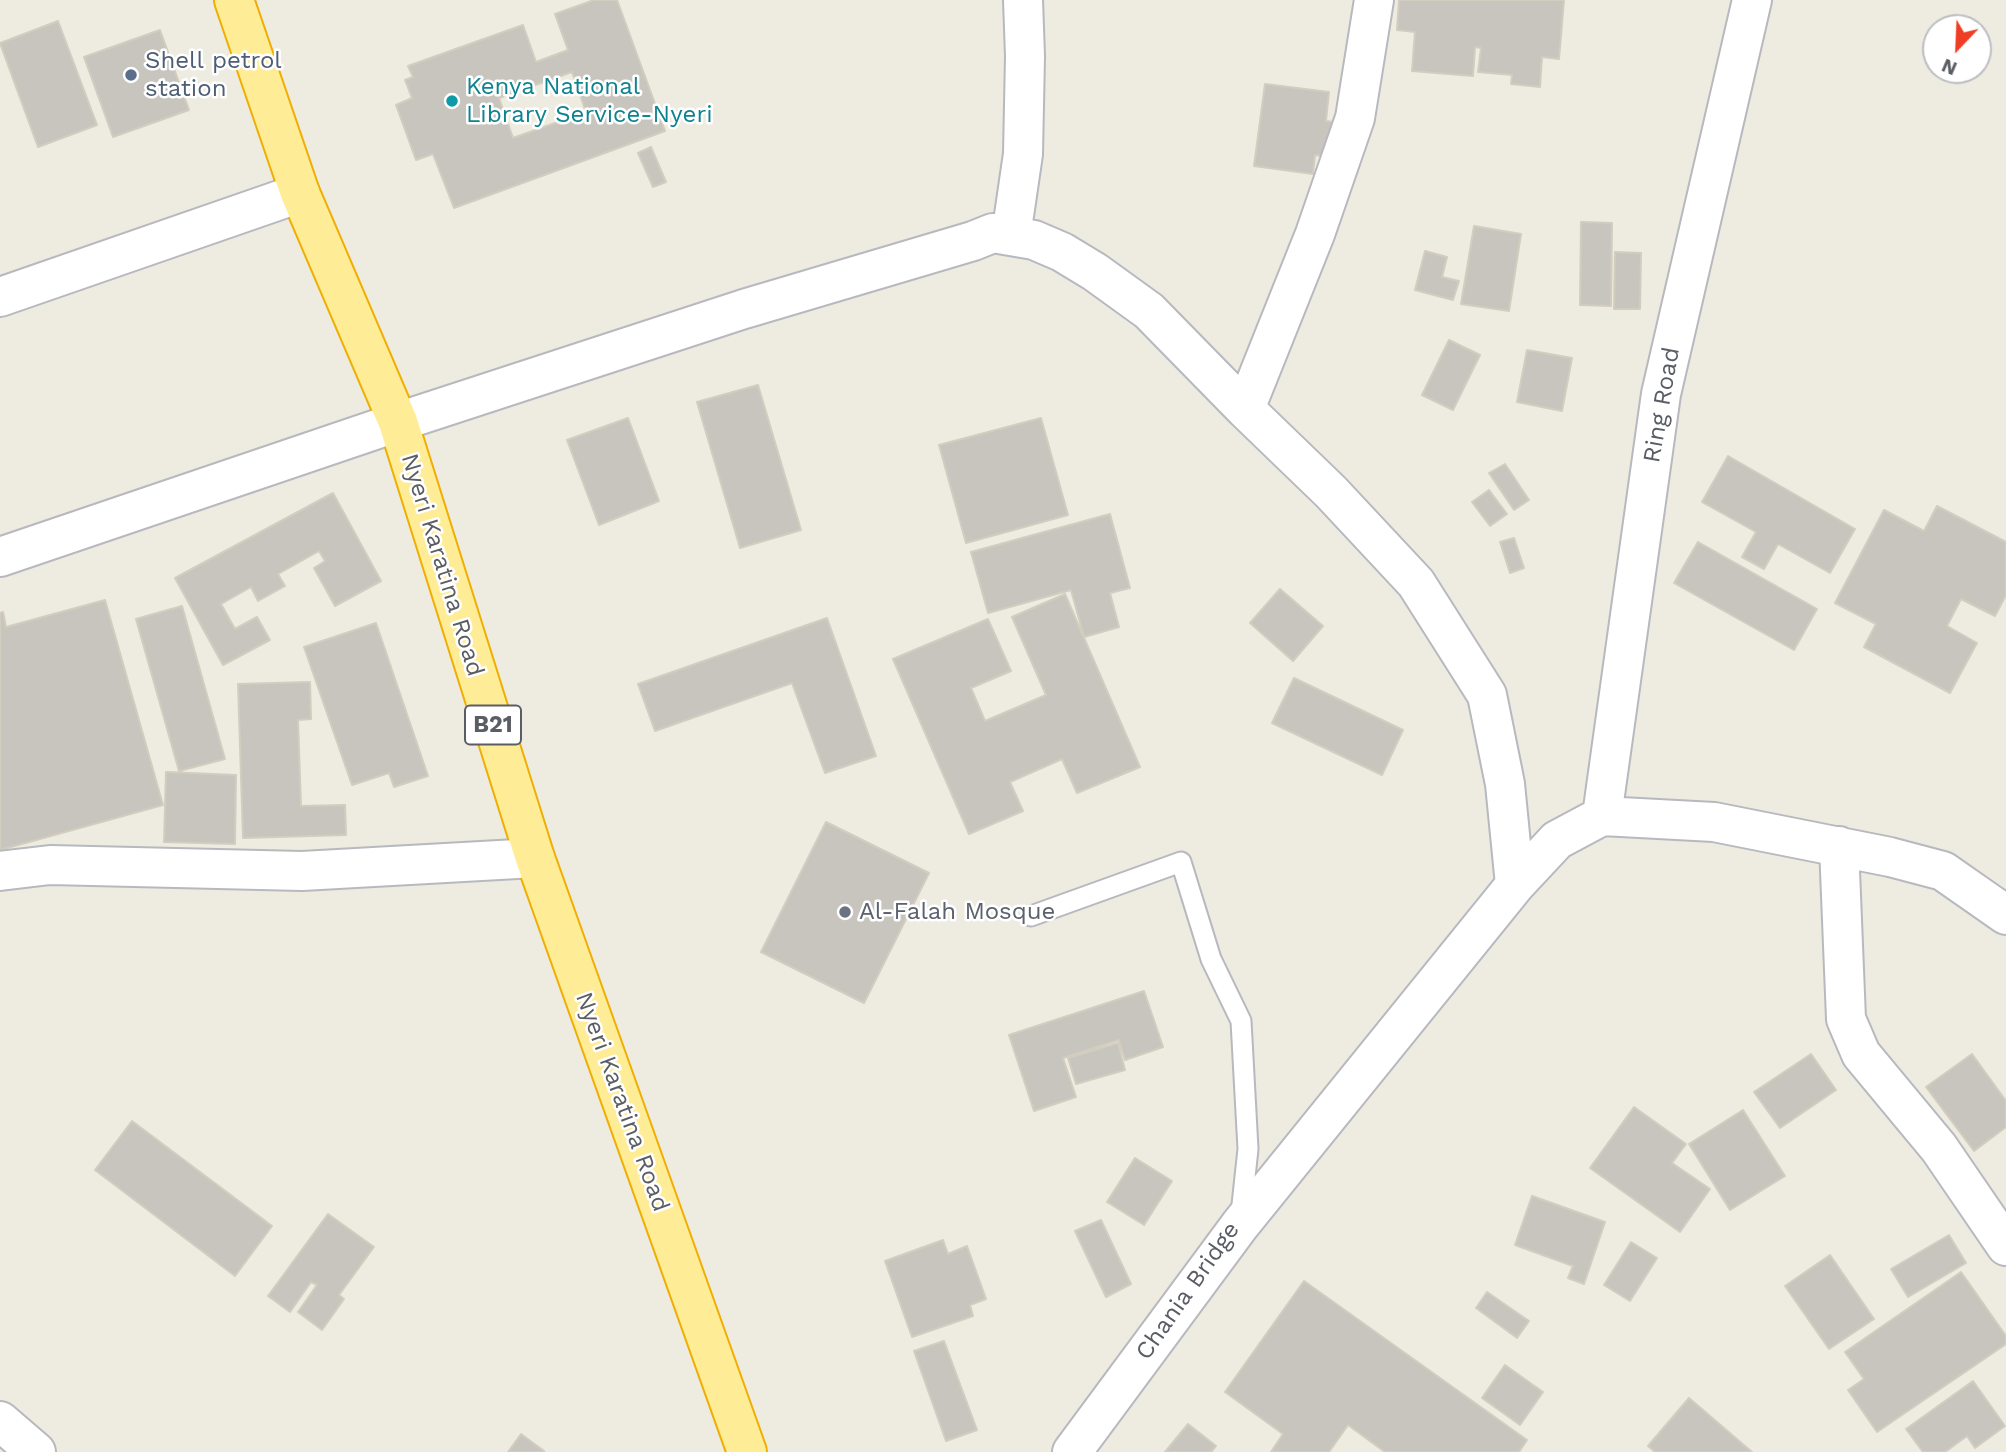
<!DOCTYPE html>
<html>
<head>
<meta charset="utf-8">
<style>
  body { margin:0 }
  #map { position:relative; width:2006px; height:1452px; overflow:hidden; background:#eeebe1; font-family:"Work Sans",sans-serif }
  canvas { display:block }
  .north { position:absolute; left:1922px; top:14px; width:70px; height:70px; box-sizing:border-box; background:#fff; border:2px solid #bdbec1; border-radius:50%; rotate:203deg; font-size:19px; font-weight:700; line-height:28px; text-align:center; color:#5a5d63 }
  .north::after { content:''; display:block; margin:auto; width:24px; height:32px; background:#f03d25; clip-path:polygon(50% 0,100% 100%,50% 72%,0 100%) }
</style>
</head>
<body>
<div id="map">
<canvas width="2006" height="1452"></canvas>
<div class="north">N</div>
</div>
<script>
const ctx = document.querySelector('canvas').getContext('2d');
ctx.lineJoin = 'round';
function fillPath(path, color) {
  ctx.fillStyle = color;
  ctx.fill(path, 'evenodd');
}
function shape(rows) {
  const path = new Path2D();
  for (const r of rows) {
    path.moveTo(r[0], r[1]);
    for (let i = 2; i < r.length; i += 2) path.lineTo(r[i], r[i + 1]);
  }
  return path;
}
function trace(path, color, width, dash) {
  ctx.strokeStyle = color;
  ctx.lineWidth = width;
  ctx.lineCap = dash ? 'butt' : 'round';
  ctx.setLineDash(dash || []);
  ctx.stroke(path);
}
function write(font, color, halo, rows, align = 'center') {
  ctx.font = font + ' "Work Sans",sans-serif';
  ctx.lineWidth = 5;
  ctx.setLineDash([]);
  ctx.textBaseline = 'middle';
  ctx.strokeStyle = halo;
  ctx.fillStyle = color;
  for (const [text, x, y, turn = 0] of rows) {
    ctx.save();
    ctx.translate(x, y);
    ctx.rotate((+turn || 0) * Math.PI / 180);
    ctx.textAlign = isNaN(turn) ? turn : align;
    if (halo) ctx.strokeText(text, 0, 0);
    ctx.fillText(text, 0, 0);
    ctx.restore();
  }
}
const building = shape([
  [594,0,617,0,665,131,454,208,433,154,416,160,396,105,412,98,405,80,413,77,408,66,523,25,536,62,568,50,555,14,594,0],
  [572,72,586,112,513,138,499,98,572,72],
  [1399,0,1564,0,1559,59,1542,57,1540,87,1511,84,1512,75,1478,72,1481,48,1475,47,1473,76,1412,71,1415,32,1397,30,1399,0],
  [58,21,97,125,38,147,0,43,58,21],
  [160,30,189,110,113,137,84,57,160,30],
  [1265,84,1329,92,1326,121,1334,122,1330,157,1315,155,1313,174,1254,166,1265,84],
  [651,147,666,182,653,187,638,153,651,147],
  [1581,222,1612,223,1611,306,1580,305,1581,222],
  [1474,226,1521,234,1509,311,1461,304,1474,226],
  [1425,251,1447,257,1442,277,1459,281,1453,300,1415,290,1425,251],
  [1615,252,1641,253,1640,309,1614,309,1615,252],
  [1449,340,1480,355,1453,410,1422,395,1449,340],
  [1527,350,1572,358,1562,411,1517,402,1527,350],
  [758,385,801,530,740,548,697,402,758,385],
  [628,418,659,501,599,525,567,440,628,418],
  [1041,418,1068,515,966,543,939,445,1041,418],
  [1728,456,1855,529,1830,573,1778,544,1764,569,1742,557,1756,532,1702,502,1728,456],
  [1505,464,1529,500,1514,510,1489,473,1505,464],
  [1489,490,1507,514,1490,526,1472,502,1489,490],
  [333,493,381,581,335,606,314,568,325,561,319,551,278,574,285,586,258,601,251,587,221,604,235,629,257,617,270,640,223,665,175,578,333,493],
  [1937,506,2006,542,2006,595,1995,616,1961,599,1947,626,1977,643,1950,693,1864,647,1876,624,1835,603,1884,510,1924,531,1937,506],
  [1110,514,1130,588,1110,593,1119,627,1084,637,1071,590,988,613,971,552,1110,514],
  [1514,538,1524,568,1510,573,1500,542,1514,538],
  [1698,542,1817,609,1794,650,1674,583,1698,542],
  [1280,589,1323,626,1293,661,1250,623,1280,589],
  [1065,594,1140,767,1077,793,1062,759,1010,782,1023,811,969,834,893,659,988,619,1011,671,971,688,985,721,1046,695,1012,617,1065,594],
  [105,600,163,805,0,850,0,613,3,612,6,627,105,600],
  [182,606,225,759,179,771,136,619,182,606],
  [827,618,876,756,825,773,792,683,655,731,638,684,827,618],
  [376,623,428,776,394,787,389,773,352,785,304,647,376,623],
  [1294,678,1403,730,1382,775,1272,723,1294,678],
  [310,682,311,719,298,720,301,806,345,805,346,835,243,838,238,684,310,682],
  [166,772,236,775,235,844,164,842,166,772],
  [826,822,929,873,864,1003,761,952,826,822],
  [1144,991,1163,1047,1125,1060,1119,1040,1063,1058,1076,1097,1034,1111,1009,1035,1144,991],
  [1118,1043,1125,1070,1076,1084,1068,1058,1118,1043],
  [1811,1054,1836,1090,1780,1128,1754,1092,1811,1054],
  [1972,1054,2006,1101,2006,1127,1974,1151,1926,1087,1972,1054],
  [1634,1107,1686,1144,1672,1163,1710,1189,1680,1232,1590,1168,1634,1107],
  [1743,1110,1785,1176,1730,1210,1689,1144,1743,1110],
  [132,1121,272,1226,235,1276,95,1170,132,1121],
  [1135,1158,1172,1181,1144,1225,1107,1202,1135,1158],
  [1532,1196,1605,1222,1584,1284,1568,1278,1573,1266,1515,1245,1532,1196],
  [328,1214,374,1247,339,1295,344,1299,322,1330,298,1312,317,1285,311,1282,290,1312,268,1296,328,1214],
  [1101,1220,1131,1284,1106,1297,1075,1231,1101,1220],
  [1949,1235,1966,1263,1908,1297,1891,1269,1949,1235],
  [943,1240,948,1254,967,1246,986,1299,970,1305,973,1316,912,1337,885,1261,943,1240],
  [1631,1242,1657,1258,1630,1301,1604,1285,1631,1242],
  [1830,1255,1874,1319,1829,1349,1785,1286,1830,1255],
  [1961,1272,2006,1336,2006,1344,1877,1432,1848,1390,1864,1379,1845,1352,1961,1272],
  [1304,1281,1527,1440,1519,1452,1385,1452,1348,1425,1329,1452,1271,1452,1283,1434,1225,1392,1304,1281],
  [1487,1292,1529,1321,1517,1338,1476,1308,1487,1292],
  [944,1341,977,1430,946,1441,914,1351,944,1341],
  [1505,1365,1543,1392,1520,1425,1482,1398,1505,1365],
  [1973,1381,2005,1426,1975,1448,1967,1436,1945,1452,1923,1452,1906,1429,1973,1381],
  [1689,1398,1752,1452,1655,1452,1648,1446,1689,1398],
  [1188,1424,1216,1446,1211,1452,1165,1452,1188,1424],
  [521,1434,544,1451,544,1452,508,1452,521,1434]
]);
const service = shape([
  [1031,916,1181,862,1211,959,1241,1021,1248,1149,1241,1214]
]);
const minor = shape([
  [1011,236,1023,154,1025,56,1023,0],
  [0,297,300,193],
  [1245,409,1315,234,1355,118,1374,0],
  [0,557,398,422,744,309,973,241,993,233,1034,240,1062,252,1095,272,1149,311,1245,409,1331,492,1416,583,1487,695,1505,784,1515,885],
  [1602,816,1661,394,1752,0],
  [1839,846,1846,1019,1861,1054,1939,1148,2006,1246],
  [0,871,50,865,302,871,535,858],
  [0,1421,36,1452],
  [1072,1452,1240,1225,1515,885,1557,840,1602,816,1714,822,1890,857,1943,871,2006,915]
]);
const trunk = shape([
  [234,0,300,193,398,422,535,858,747,1452]
]);
const markers = [
  [131,75,7,"#5c6f8a"],
  [452,101,7,"#0f9aa8"],
  [845,912,7,"#6b7280"]
];
const shields = [
  [493,725,56]
];
const shieldNames = [
  ["B21",493,725]
];
const serviceNames = [
  ["Shell petrol",145,61],
  ["station",145,89]
];
const cultureNames = [
  ["Kenya National",466,87],
  ["Library Service-Nyeri",466,115]
];
const streetNames = [
  ["Ring Road",1662,405,-80],
  ["Nyeri Karatina Road",442,565,73],
  ["Nyeri Karatina Road",622,1102,70],
  ["Chania Bridge",1188,1291,-55]
];
const worshipNames = [
  ["Al-Falah Mosque",859,912]
];
fillPath(building, '#c8c5be');
trace(building, '#d2cdbf', 2);
trace(service, '#b7b9bf', 23);
trace(minor, '#b7b9bf', 42);
trace(trunk, '#efae00', 42);
trace(service, '#fff', 19);
trace(minor, '#fff', 38);
trace(trunk, '#ffec96', 38);
for (const [x, y, r, color] of markers) {
  const dot = new Path2D();
  dot.arc(x, y, r, 0, 2 * Math.PI);
  ctx.fillStyle = color;
  ctx.fill(dot);
  trace(dot, '#fff', 2.5);
}
for (const [x, y, w] of shields) {
  const box = new Path2D();
  box.roundRect(x - w / 2, y - 19.5, w, 39, 5);
  ctx.fillStyle = '#fff';
  ctx.fill(box);
  trace(box, '#5a5d63', 2);
}
write('bold 23px', '#5a5d63', null, shieldNames);
write('24px', '#4e5e75', '#fff', serviceNames, 'left');
write('24px', '#0d838f', '#fff', cultureNames, 'left');
write('24px', '#5a5d63', '#fff', streetNames);
write('24px', '#5b616d', '#fff', worshipNames, 'left');
</script>
</body>
</html>
